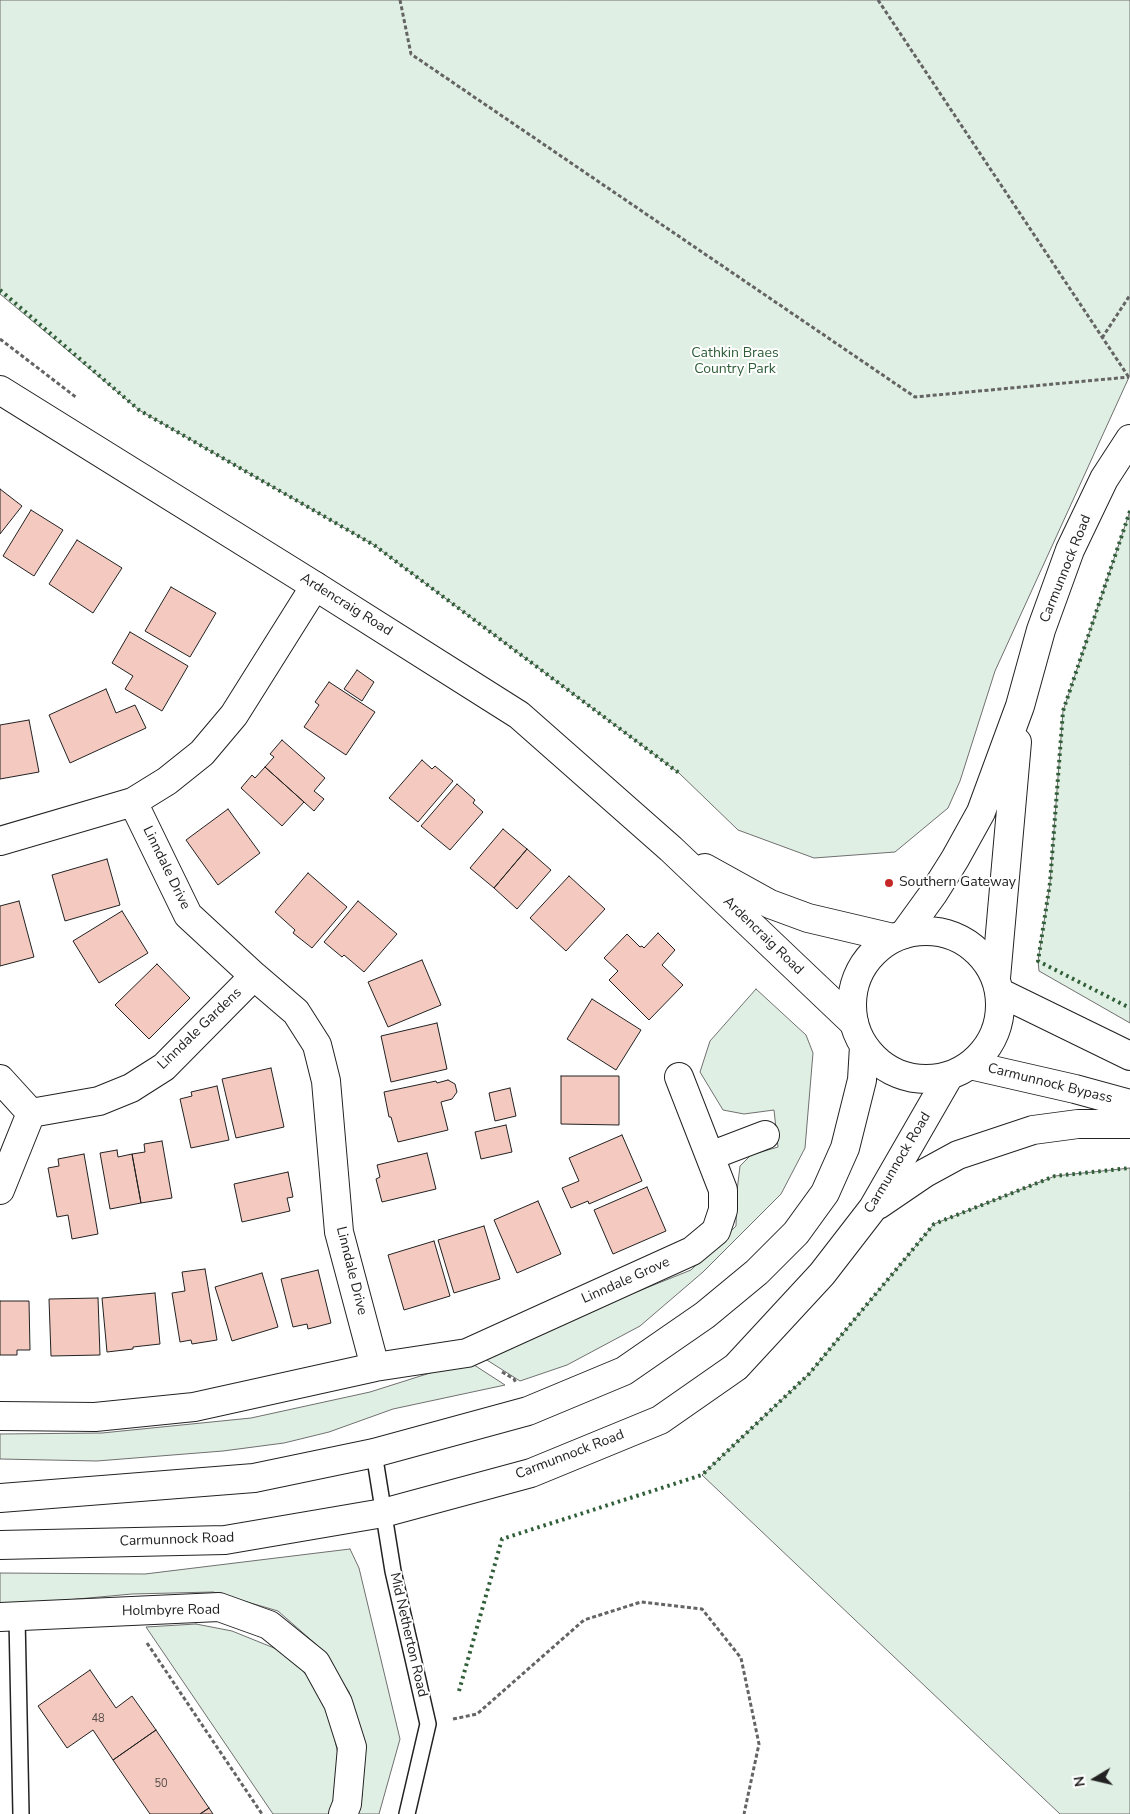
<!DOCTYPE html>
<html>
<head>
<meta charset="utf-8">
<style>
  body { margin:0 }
  #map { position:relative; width:1130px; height:1814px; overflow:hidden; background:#fff; font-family:"Nunito Sans",sans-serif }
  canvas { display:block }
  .north { position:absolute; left:1070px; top:1754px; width:50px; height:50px; -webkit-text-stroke:4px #fff; paint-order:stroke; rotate:261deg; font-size:14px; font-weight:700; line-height:20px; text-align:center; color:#222 }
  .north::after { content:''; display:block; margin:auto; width:18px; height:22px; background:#222; clip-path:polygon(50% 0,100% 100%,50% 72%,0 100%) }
</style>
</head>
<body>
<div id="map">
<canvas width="1130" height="1814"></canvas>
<div class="north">N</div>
</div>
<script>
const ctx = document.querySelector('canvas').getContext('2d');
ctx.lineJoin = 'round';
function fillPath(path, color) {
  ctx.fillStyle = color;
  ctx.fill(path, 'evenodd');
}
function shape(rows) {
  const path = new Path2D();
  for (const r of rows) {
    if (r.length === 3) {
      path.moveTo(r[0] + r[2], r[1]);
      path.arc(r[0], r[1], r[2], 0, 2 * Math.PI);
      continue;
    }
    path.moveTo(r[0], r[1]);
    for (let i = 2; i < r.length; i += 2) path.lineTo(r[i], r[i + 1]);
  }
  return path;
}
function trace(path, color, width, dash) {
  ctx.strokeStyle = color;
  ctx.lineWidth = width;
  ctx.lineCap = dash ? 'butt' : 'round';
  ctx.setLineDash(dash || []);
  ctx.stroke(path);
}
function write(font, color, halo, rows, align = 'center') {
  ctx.font = font + ' "Nunito Sans",sans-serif';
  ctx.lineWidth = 4;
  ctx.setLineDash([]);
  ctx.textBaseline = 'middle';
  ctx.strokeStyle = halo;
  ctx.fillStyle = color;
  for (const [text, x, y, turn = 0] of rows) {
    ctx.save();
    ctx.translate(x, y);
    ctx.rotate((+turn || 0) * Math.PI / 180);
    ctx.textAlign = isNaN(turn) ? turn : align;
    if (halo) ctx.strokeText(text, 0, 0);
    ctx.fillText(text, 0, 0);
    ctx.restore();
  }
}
const green = shape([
  [0,0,1130,0,1130,375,995,671,960,781,948,808,895,852,814,858,738,830,679,773,374,545,139,410,0,294,0,0],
  [1130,511,1130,1023,1039,971,1038,961,1050,883,1063,711,1130,511],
  [756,989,806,1035,813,1053,805,1148,781,1194,703,1272,640,1326,567,1365,520,1381,479,1355,691,1270,736,1226,737,1191,740,1166,751,1155,778,1147,774,1110,744,1114,723,1110,700,1072,710,1041,756,989],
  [1130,1168,1130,1814,1060,1814,702,1475,809,1374,934,1224,1055,1176,1130,1168],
  [468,1361,505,1385,393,1409,329,1432,284,1443,223,1451,97,1461,0,1459,0,1434,102,1433,251,1418,370,1392,468,1361],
  [350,1549,359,1568,400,1739,379,1814,355,1814,362,1796,363,1741,349,1692,318,1646,278,1611,213,1592,132,1594,12,1605,0,1604,0,1573,145,1574,350,1549],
  [196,1624,232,1631,289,1654,326,1699,341,1768,330,1814,273,1814,146,1627,196,1624]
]);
const building = shape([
  [0,489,22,506,0,534,0,489],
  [31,510,63,530,34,576,3,556,31,510],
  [77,540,122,568,93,613,49,584,77,540],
  [171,587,216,613,190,657,145,631,171,587],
  [130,632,188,666,162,711,125,689,133,676,112,663,130,632],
  [357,670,374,682,362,701,344,689,357,670],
  [329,682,375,712,346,755,304,727,319,705,315,702,329,682],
  [106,689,116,713,135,705,146,728,70,763,49,715,106,689],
  [29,720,39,772,0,779,0,725,29,720],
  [282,740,325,778,314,791,324,799,314,811,265,767,274,757,270,754,282,740],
  [422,760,432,769,435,766,453,781,418,822,389,798,422,760],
  [265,767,304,802,282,826,241,788,252,775,255,778,265,767],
  [457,784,475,800,473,803,483,812,450,850,421,826,457,784],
  [228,809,260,853,218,885,186,840,228,809],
  [503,829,527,849,494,888,470,868,503,829],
  [527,849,551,870,517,909,494,888,527,849],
  [107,859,120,905,65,921,52,875,107,859],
  [308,873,347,907,312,948,293,933,295,930,275,912,308,873],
  [569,876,605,909,566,951,530,918,569,876],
  [19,901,34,957,0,966,0,906,19,901],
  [358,901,397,934,364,972,344,955,342,957,324,942,358,901],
  [122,911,148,953,99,983,73,941,122,911],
  [658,933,675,950,662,965,683,985,649,1020,609,980,618,971,604,958,627,934,640,947,642,946,644,948,658,933],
  [422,960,441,1005,388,1027,368,982,422,960],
  [157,964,190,998,149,1039,115,1005,157,964],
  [592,999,641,1030,616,1070,567,1039,592,999],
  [437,1023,447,1069,391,1082,381,1036,437,1023],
  [271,1068,284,1127,236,1138,222,1079,271,1068],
  [561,1076,619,1076,619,1125,561,1124,561,1076],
  [448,1080,455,1084,457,1092,452,1099,441,1102,448,1130,398,1142,391,1117,389,1117,384,1092,436,1081,437,1083,448,1080],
  [217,1086,229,1140,191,1148,180,1099,192,1096,191,1092,217,1086],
  [510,1088,516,1116,495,1121,489,1093,510,1088],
  [506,1125,512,1152,481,1159,475,1132,506,1125],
  [622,1135,642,1181,589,1204,588,1201,571,1208,562,1188,579,1181,569,1158,622,1135],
  [162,1141,172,1198,141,1203,132,1154,145,1152,144,1144,162,1141],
  [117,1150,118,1157,132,1154,141,1203,110,1209,100,1153,117,1150],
  [427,1153,436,1189,382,1202,376,1179,380,1177,377,1165,427,1153],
  [84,1154,98,1234,72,1239,68,1215,57,1217,48,1168,59,1166,58,1159,84,1154],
  [288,1172,293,1197,287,1198,290,1211,242,1222,234,1184,288,1172],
  [647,1187,666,1231,613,1254,594,1210,647,1187],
  [538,1201,561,1254,517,1273,494,1220,538,1201],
  [484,1226,500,1279,454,1293,438,1240,484,1226],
  [434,1241,450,1296,404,1310,388,1255,434,1241],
  [205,1269,217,1340,192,1344,191,1340,180,1342,172,1293,185,1291,182,1272,205,1269],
  [318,1270,331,1323,308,1329,307,1324,293,1327,281,1279,318,1270],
  [262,1273,278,1327,232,1341,215,1287,262,1273],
  [155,1293,160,1344,133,1347,133,1349,107,1352,102,1298,155,1293],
  [98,1298,100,1355,51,1356,49,1299,98,1298],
  [0,1301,29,1301,30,1350,17,1350,17,1355,0,1355,0,1301],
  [90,1670,116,1708,132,1696,156,1730,113,1760,93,1730,67,1748,38,1706,90,1670],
  [156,1730,209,1808,200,1814,150,1814,113,1760,156,1730],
  [209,1808,213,1814,200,1814,209,1808]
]);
const path = shape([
  [400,0,411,54,915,397,1129,377],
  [878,0,1128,376],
  [1102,338,1130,295],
  [0,339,77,398],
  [502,1372,514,1379,516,1383],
  [147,1643,262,1814],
  [453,1719,477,1714,584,1620,641,1602,702,1609,741,1658,759,1744,744,1814]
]);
const service = shape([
  [374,1453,393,1571,428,1724,407,1814],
  [17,1617,21,1814]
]);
const minor = shape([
  [133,802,188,915,254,976,296,1012,317,1045,326,1081,339,1232,375,1367],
  [0,841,133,802,167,781,202,753,234,715,315,586],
  [0,1079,31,1113,99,1101,131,1088,164,1067,254,976],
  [710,1156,765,1135],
  [0,1190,31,1113],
  [0,1416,95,1417,194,1407,375,1367,467,1353,692,1251,716,1231,723,1210,723,1190,679,1077],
  [0,1617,219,1607,269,1625,316,1663,338,1703,352,1747,347,1804,343,1814]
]);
const tertiary = shape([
  [0,390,315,586,519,715,671,849,854,1023],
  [705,868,770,904,808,918,893,938],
  [904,934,933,894,955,859,981,812,1020,706,1041,630,1070,550,1104,479,1130,439],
  [996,978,1017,742]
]);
const secondary = shape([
  [926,1005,74],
  [1001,993,1130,1056],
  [970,1065,1075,1089,1130,1104],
  [878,1205,925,1173,958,1155,1033,1130,1078,1124,1130,1124],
  [0,1498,254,1478,374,1453,528,1411,624,1371,705,1315,757,1272,796,1233,825,1193,845,1148,862,1080,864,1046],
  [0,1545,225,1540,383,1513,531,1473,660,1420,736,1367,822,1274,873,1208,949,1076]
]);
const hedge = shape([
  [0,290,139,410,374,545,679,773],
  [1130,511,1063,711,1050,883,1038,961,1130,1008],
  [459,1691,502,1539,702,1475,809,1374,934,1224,1055,1176,1130,1168]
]);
const markers = [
  [889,883,5,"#c62828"]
];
const numberNames = [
  ["48",98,1719],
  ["50",161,1784]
];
const parkNames = [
  ["Cathkin Braes",735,354],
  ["Country Park",735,370]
];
const streetNames = [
  ["Carmunnock Road",1066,569,-68],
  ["Ardencraig Road",346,605,32],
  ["Linndale Drive",166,868,64],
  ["Ardencraig Road",763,936,44],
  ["Linndale Gardens",200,1029,-44],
  ["Carmunnock Bypass",1050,1084,14],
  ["Carmunnock Road",898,1163,-59],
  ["Linndale Drive",351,1271,76],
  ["Linndale Grove",626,1281,-24],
  ["Carmunnock Road",570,1455,-21],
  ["Carmunnock Road",177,1540,-2],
  ["Holmbyre Road",171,1611,-1],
  ["Mid Netherton Road",408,1635,77]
];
const poiNames = [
  ["Southern Gateway",899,883]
];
fillPath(green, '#e0efe3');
trace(green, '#6f6f6f', 1);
fillPath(building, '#f3c9c0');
trace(building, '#222', 1);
trace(service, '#222', 18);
trace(minor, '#222', 30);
trace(tertiary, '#222', 30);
trace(secondary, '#222', 30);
trace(path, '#646464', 3, [4, 2.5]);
trace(service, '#fff', 15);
trace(minor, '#fff', 28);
trace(tertiary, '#fff', 28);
trace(secondary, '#fff', 28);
trace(hedge, '#2f5e38', 4, [2.5, 4]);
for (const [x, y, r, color] of markers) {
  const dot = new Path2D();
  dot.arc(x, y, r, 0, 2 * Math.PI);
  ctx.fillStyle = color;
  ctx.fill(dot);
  trace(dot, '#fff', 2);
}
write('11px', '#564c4a', null, numberNames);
write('14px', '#2f5e38', '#fff', parkNames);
write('14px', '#222', '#fff', streetNames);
write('14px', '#222', '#fff', poiNames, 'left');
</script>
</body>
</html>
